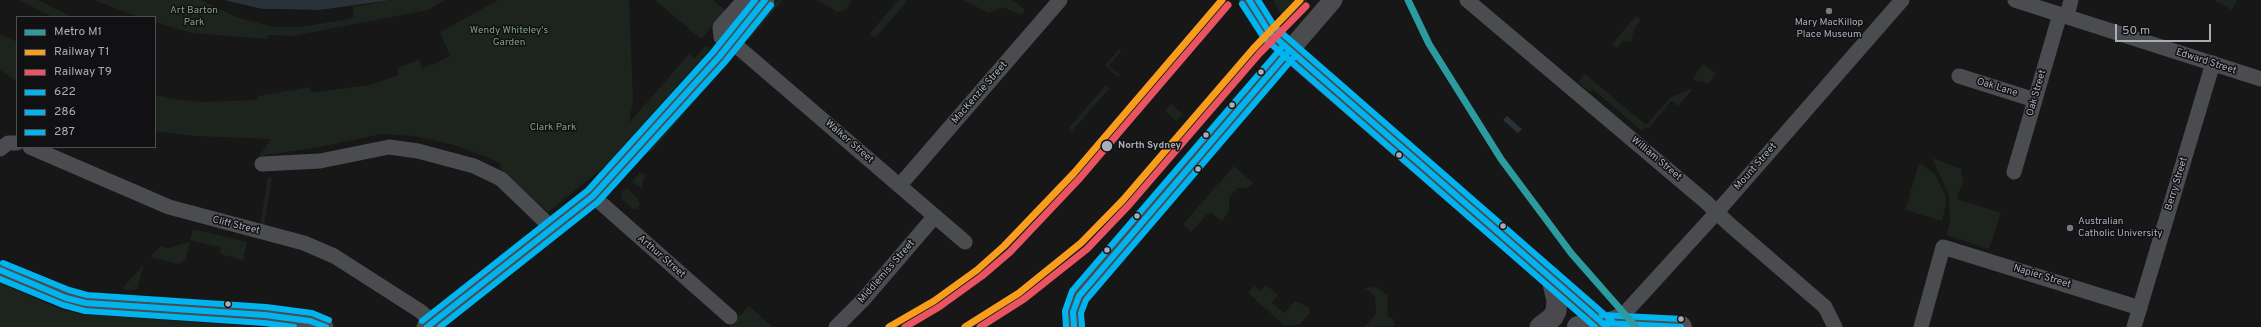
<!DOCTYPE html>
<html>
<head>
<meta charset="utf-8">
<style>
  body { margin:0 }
  #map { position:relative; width:2261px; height:327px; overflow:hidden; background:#171717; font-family:Overpass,sans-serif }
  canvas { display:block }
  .legend { position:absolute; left:16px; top:16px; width:140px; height:132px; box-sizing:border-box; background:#111113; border:1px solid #4d4f55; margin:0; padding:5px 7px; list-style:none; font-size:12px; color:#a8adb8 }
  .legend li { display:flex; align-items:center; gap:8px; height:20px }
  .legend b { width:20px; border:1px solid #4d4f55 }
  .scale { position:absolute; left:2115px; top:24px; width:96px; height:18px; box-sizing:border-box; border:2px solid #a8adb8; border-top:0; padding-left:5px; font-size:12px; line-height:14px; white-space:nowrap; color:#a8adb8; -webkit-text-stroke:3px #111113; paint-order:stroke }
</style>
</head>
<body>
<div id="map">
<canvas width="2261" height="327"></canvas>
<ul class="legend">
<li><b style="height:5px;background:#2b9ba0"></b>Metro M1</li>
<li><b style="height:5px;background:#f99d1c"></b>Railway T1</li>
<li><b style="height:5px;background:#ea5462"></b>Railway T9</li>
<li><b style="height:5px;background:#00b5ef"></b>622</li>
<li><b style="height:5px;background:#00b5ef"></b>286</li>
<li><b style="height:5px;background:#00b5ef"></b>287</li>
</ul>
<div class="scale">50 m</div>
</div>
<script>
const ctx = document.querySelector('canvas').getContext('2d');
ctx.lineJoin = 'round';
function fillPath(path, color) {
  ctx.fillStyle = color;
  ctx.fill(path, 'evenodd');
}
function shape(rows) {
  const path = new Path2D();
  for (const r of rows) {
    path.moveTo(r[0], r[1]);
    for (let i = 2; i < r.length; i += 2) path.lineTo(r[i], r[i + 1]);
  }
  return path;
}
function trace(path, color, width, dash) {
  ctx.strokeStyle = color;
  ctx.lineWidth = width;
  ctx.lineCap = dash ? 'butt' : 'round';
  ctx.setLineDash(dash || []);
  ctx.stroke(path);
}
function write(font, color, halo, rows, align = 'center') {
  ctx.font = font + ' Overpass,sans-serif';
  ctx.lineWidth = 3;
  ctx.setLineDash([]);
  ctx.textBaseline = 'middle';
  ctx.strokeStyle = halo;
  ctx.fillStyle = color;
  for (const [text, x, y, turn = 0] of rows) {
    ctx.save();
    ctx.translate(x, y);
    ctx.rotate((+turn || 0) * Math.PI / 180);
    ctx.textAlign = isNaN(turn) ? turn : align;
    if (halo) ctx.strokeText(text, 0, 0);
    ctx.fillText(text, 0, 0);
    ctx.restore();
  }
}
const green = shape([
  [19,0,38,0,72,17,52,17],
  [94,0,201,0,239,18,273,27,301,27,349,19,354,16,352,7,391,0,445,0,428,10,293,36,268,35,267,39,191,33,155,22,155,17,139,17],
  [498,0,629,0,633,99,629,123,689,54,694,58,706,46,711,48,609,163,548,212,499,168,502,165,490,158,454,145,414,136,381,134,320,147,259,156,271,139,193,136,155,131,155,95,173,99,202,102,257,100,258,96,310,87,311,93,369,85,399,75,397,68,419,60,422,68,434,64,450,56,440,32],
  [655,0,713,0,726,11,701,39],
  [780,0,783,0,748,41,748,36,773,3],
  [817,0,852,0,845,10,837,12],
  [898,0,908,0,877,36,870,37,871,32],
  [963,0,1012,0,1021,6,1025,11,1021,15,1002,7,989,13],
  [1273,0,1308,0,1289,21,1284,20],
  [2214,0,2236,0,2236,2,2232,10],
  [1636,16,1641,20,1634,29,1631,42,1623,41,1617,48,1612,44],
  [0,34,17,42,17,82,0,70],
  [1119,49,1122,50,1109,65,1120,75,1118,77,1105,65],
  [1703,64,1716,73,1708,85,1701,80,1698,83,1693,78],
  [720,67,723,69,650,153,648,151],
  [1585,74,1646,125,1671,97,1690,89,1692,90,1678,106,1671,101,1648,129,1645,127,1642,131,1593,89,1590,92,1578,82],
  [1106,85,1110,88,1071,132,1068,129],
  [1171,104,1183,114,1176,121,1165,111],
  [1932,158,1962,169,1961,176,1964,177,1957,199,2001,213,1989,249,1947,235,1950,221,1949,195],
  [1919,163,1934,173,1945,194,1946,205,1942,221,1905,210],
  [1234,166,1253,183,1248,188,1237,188,1229,198,1229,211,1222,221,1211,213,1206,215,1191,232,1183,224],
  [640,172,646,176,643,180,642,189,632,182],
  [268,177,272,178,264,226,260,226],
  [627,188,638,199,640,204,637,209,633,209,621,198,621,192],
  [193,229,247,242,243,260,220,254,221,248,190,240],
  [188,242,190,243,186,256,187,259,179,264,150,257,161,246,168,248],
  [144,264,137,290,122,289],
  [0,283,60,309,81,314,260,327,0,327],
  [1266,285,1278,295,1272,303,1284,313,1295,301,1309,307,1310,313,1300,324,1285,326,1250,295,1249,292,1254,286,1260,291],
  [1377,287,1389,296,1387,299,1388,316,1393,319,1395,326,1364,327,1376,314,1375,296,1365,288],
  [749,306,773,327,729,327]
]);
const water = shape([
  [224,0,391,0,319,10,262,9],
  [1507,116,1522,129,1518,133,1503,120]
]);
const pier = shape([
  [222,0,262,9,319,10,352,7,353,9,319,12,262,11]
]);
const minor = shape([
  [744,0,720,27,721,37,732,42,965,242],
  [1467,0,1706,202,1729,224,1825,307,1835,327],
  [2015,0,2261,79],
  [2067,16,2071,0],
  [1959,76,2035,100],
  [30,147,169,207,304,243,334,256,356,270,420,311,433,322],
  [0,149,8,143,17,143],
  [262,164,320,161,389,147,418,151,474,166,501,179,553,229],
  [2014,172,2060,14],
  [900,185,1060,0],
  [593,196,730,317],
  [0,270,66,298,86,303,265,315,310,321,326,327],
  [1606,321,1624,314,1717,212,1902,0],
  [836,327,863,300,935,216],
  [1921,327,1943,247,2140,308],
  [2134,327,2213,63]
]);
const tertiary = shape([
  [1249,0,1269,32,1289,51,1333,0],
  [426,327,593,196,719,57,765,0]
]);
const secondary = shape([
  [1074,327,1073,312,1079,296,1289,51,1607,327],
  [1540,327,1553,317,1556,311,1557,301,1552,279]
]);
const primary = shape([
  [1074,327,1074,326],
  [1578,327,1602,323,1681,327]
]);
const bus1 = shape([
  [1249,0,1269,32,1607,327],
  [0,270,66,298,86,303,265,315,310,321,326,327],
  [1602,323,1681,327],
  [427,327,593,196,719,57,765,0],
  [1074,327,1073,312,1079,296,1289,51]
]);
const bus2 = shape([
  [1242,4,1264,38,1595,327],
  [0,279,63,305,85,311,264,323,294,327],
  [1082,326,1081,313,1086,300,1295,56],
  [440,327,598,202,725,62,771,5]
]);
const bus3 = shape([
  [1258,0,1275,27,1612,321],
  [3,263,69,290,87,295,266,307,312,313,329,320],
  [1602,315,1681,319],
  [422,321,588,190,713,52,755,0],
  [1066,327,1065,311,1072,291,1283,46]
]);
const rail1 = shape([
  [889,327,934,301,977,270,1004,246,1074,173,1222,0],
  [965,327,1019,293,1081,243,1123,200,1253,49,1300,0]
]);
const rail2 = shape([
  [905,327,939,307,982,276,1010,252,1080,178,1228,5],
  [980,327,1024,299,1087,249,1129,205,1259,54,1306,6]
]);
const metro1 = shape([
  [1408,0,1429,44,1501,159,1571,253,1636,327]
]);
const markers = [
  [1829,11,4,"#757880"],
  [1261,72,3.5,"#a8adb8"],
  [1232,105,3.5,"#a8adb8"],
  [1206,135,3.5,"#a8adb8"],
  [1107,146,6,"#a8adb8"],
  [1399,155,3.5,"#a8adb8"],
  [1198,169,3.5,"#a8adb8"],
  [1137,216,3.5,"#a8adb8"],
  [1503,226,3.5,"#a8adb8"],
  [2070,228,4,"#757880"],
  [1107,250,3.5,"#a8adb8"],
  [228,304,3.5,"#a8adb8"],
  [1681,319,3.5,"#a8adb8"]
];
const parkNames = [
  ["Art Barton",194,11],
  ["Park",194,23],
  ["Wendy Whiteley's",509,31],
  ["Garden",509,43],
  ["Clark Park",553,128]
];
const poiNames = [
  ["Mary MacKillop",1829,23],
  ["Place Museum",1829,35],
  ["Australian",2078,222,"left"],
  ["Catholic University",2078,234,"left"]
];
const streetNames = [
  ["Edward Street",2206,62,18],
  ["Oak Lane",1997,88,17],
  ["MacKenzie Street",980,93,-49],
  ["Oak Street",2037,93,-74],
  ["Walker Street",849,142,41],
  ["William Street",1656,159,40],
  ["Mount Street",1756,167,-49],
  ["Berry Street",2177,184,-73],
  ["Cliff Street",236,226,14],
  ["Arthur Street",661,257,41],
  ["Middlemiss Street",887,272,-49],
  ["Napier Street",2042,277,17]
];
const stopNames = [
  ["North Sydney",1118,146]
];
fillPath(green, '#1d241e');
fillPath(water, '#2a3239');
fillPath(pier, '#171717');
trace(minor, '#4b4c50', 15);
trace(tertiary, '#4b4c50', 19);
trace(secondary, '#4a4a4e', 21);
trace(primary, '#4d4f52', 22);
trace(bus1, '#00b5ef', 6);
trace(bus2, '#00b5ef', 6);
trace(bus3, '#00b5ef', 6);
trace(rail1, '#f99d1c', 7);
trace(rail2, '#ea5462', 7);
trace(metro1, '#2b9ba0', 7);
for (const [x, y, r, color] of markers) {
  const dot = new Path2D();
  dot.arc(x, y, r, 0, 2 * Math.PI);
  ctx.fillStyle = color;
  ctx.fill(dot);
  trace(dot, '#111113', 1.5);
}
write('10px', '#7fa381', '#111113', parkNames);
write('10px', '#a8adb8', '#111113', poiNames);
write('10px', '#a8adb8', '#111113', streetNames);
write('bold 10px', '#a8adb8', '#111113', stopNames, 'left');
</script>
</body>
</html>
